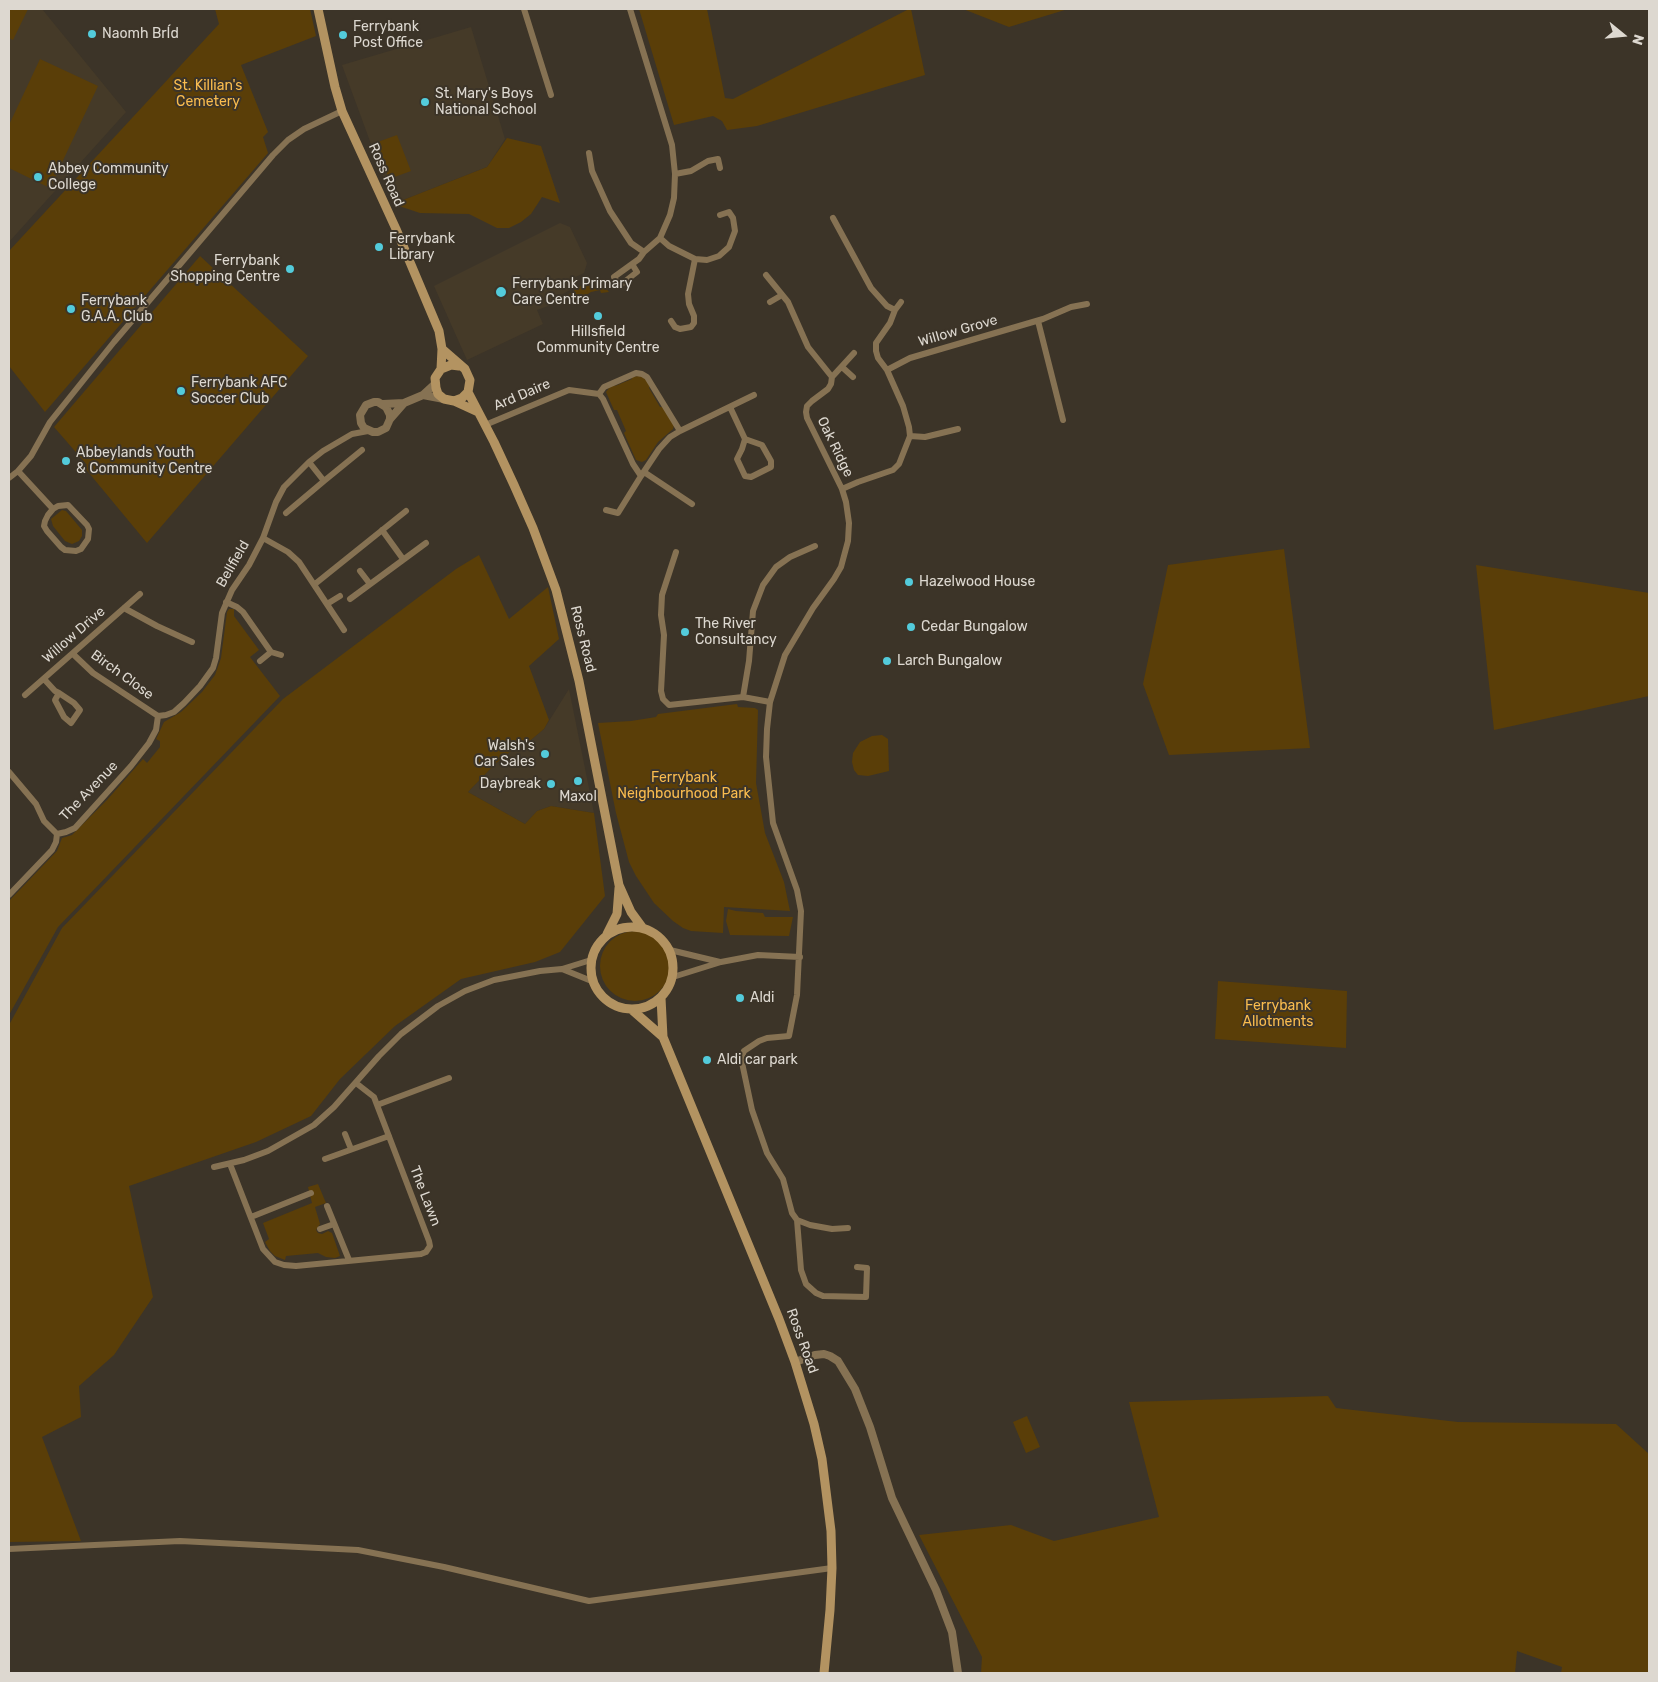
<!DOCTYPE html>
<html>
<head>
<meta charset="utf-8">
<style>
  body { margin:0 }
  #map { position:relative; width:1658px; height:1682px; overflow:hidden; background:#3c3428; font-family:Rubik,sans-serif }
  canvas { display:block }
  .frame { position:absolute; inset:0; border:10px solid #ddd8d0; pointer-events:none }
  .north { position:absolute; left:1598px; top:10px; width:50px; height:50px; -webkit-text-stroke:4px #3c3428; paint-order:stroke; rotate:107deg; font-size:14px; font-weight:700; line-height:20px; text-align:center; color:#ddd8d0 }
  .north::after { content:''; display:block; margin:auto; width:18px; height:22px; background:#ddd8d0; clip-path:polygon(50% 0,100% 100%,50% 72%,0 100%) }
</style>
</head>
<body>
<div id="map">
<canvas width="1658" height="1682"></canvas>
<div class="frame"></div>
<div class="north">N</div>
</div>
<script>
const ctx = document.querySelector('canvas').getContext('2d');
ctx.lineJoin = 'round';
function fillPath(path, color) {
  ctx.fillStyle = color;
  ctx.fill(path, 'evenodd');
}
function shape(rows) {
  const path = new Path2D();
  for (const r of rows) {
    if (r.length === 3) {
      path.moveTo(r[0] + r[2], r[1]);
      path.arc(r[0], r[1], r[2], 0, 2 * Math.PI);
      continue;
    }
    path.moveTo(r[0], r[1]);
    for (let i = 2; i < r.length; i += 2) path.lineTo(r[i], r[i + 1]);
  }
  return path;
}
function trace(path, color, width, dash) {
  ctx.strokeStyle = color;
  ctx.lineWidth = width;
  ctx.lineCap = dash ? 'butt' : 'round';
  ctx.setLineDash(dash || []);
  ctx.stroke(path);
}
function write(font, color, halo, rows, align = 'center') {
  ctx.font = font + ' Rubik,sans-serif';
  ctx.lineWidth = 4;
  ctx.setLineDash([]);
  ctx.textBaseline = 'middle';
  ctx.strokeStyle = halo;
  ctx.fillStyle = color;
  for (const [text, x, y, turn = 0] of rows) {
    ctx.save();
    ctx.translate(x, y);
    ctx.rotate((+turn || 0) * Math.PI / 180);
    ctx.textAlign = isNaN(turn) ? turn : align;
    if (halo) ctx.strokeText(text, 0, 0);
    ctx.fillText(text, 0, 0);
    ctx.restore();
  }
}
const built = shape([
  [9,9,42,9,126,112,9,242],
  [471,27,505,139,487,167,393,204,342,65],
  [560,223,570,227,587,263,584,273,567,281,570,290,561,295,562,301,537,310,543,324,467,360,434,286],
  [569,689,594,813,551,806,537,811,525,824,468,792,495,764,517,746,520,749,544,729]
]);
const green = shape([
  [9,9,28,9,13,40,9,38],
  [215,9,310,9,316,36,241,65,268,132,263,137,268,153,45,412,9,366,9,251,219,24],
  [639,9,707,9,725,98,733,99,909,9,911,9,925,75,757,126,727,130,722,121,713,116,674,125],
  [963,9,1068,9,1009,27],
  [40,59,98,86,50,188,9,168,9,125],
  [397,135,411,171,389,179,375,143],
  [507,138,541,146,560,203,542,197,531,214,521,222,509,228,497,228,469,214,420,213,393,204,487,167],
  [200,256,308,356,147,543,84,467,87,465,54,427],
  [598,279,609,292,601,293,600,290,591,292,583,297,580,298,580,303,570,304,565,297,582,285,584,287],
  [639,376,644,377,650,386,649,388,660,407,664,407,674,425,673,429,658,442,646,460,642,462,636,460,624,433,626,431,617,410,614,410,606,392,609,388,614,385,615,386,632,379,631,377],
  [62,510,66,511,82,530,82,536,79,541,72,544,65,541,53,526,51,519],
  [1284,549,1310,748,1169,755,1143,684,1168,565],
  [479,555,509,619,548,587,559,639,529,666,549,720,544,729,520,749,517,746,495,764,468,792,525,824,537,811,551,806,594,813,605,896,560,952,535,962,461,979,395,1026,340,1079,311,1116,256,1142,129,1186,153,1297,114,1355,79,1386,81,1417,42,1437,81,1541,9,1542,9,1025,62,928,283,699,456,569],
  [1476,565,1649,593,1649,696,1494,730],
  [229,609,234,609,234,616,259,650,250,657,280,696,58,927,9,1015,9,901,57,851,62,838,72,835,107,800,143,759,147,763,160,747,160,741,156,739,164,722,181,712,202,692,215,675,221,658,227,612],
  [737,704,738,707,755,708,758,710,756,783,765,833,784,882,790,911,724,907,723,933,691,931,683,928,673,921,654,903,636,876,629,862,616,813,598,723,631,721,656,717,658,714],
  [882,735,888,739,889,771,868,776,858,775,854,770,852,762,853,753,860,742,872,736],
  [728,909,736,911,763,913,765,917,793,917,789,936,730,935,726,921],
  [635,966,35],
  [1218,981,1347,991,1346,1048,1215,1039],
  [318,1184,326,1203,315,1207,320,1224,316,1230,318,1233,322,1234,328,1231,332,1233,340,1256,335,1258,326,1257,318,1253,286,1256,285,1260,275,1256,270,1251,265,1242,269,1239,263,1223,312,1203,308,1187],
  [1328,1396,1336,1408,1458,1422,1616,1424,1649,1454,1649,1673,1561,1673,1562,1667,1517,1651,1515,1673,981,1673,982,1657,919,1535,1011,1525,1054,1541,1159,1517,1129,1402],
  [1027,1416,1040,1447,1026,1453,1013,1422]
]);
const minor = shape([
  [524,9,551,95],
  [630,9,672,145,675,174,674,198,670,215,660,238,644,252,639,259,632,264,614,277,619,286,637,272,632,264],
  [589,153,592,171,610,211,631,243,644,252],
  [675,174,691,171,708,161,718,159,720,168],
  [833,218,871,288,887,306,895,310],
  [660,238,669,246,695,259,707,260,719,256,729,247,735,231,733,218,729,212,720,215],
  [766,275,788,302,808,347,832,377],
  [770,302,782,295],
  [671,321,675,327,680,329,691,327,694,323,694,316,689,304,688,294,695,259],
  [1038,321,1063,420],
  [854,353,832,377,831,384,828,389,812,401,807,406,806,412,807,418,842,489,846,502,849,523,848,541,841,567,834,579,813,608,785,655,770,702,767,729,766,757,773,823,797,890,801,911,797,995,789,1036,767,1038,759,1041,744,1051,741,1058,752,1110,767,1153,783,1179,792,1213,797,1220,801,1270,806,1284,816,1293,823,1296,866,1297,867,1268,857,1267],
  [842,367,853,377],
  [887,370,910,358,1043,319,1071,307,1087,304],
  [730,407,745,439,762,445,771,461,771,467,751,477,745,476,737,459,742,449,745,439],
  [485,425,569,390,599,394,604,387,636,373,642,374,647,377,680,431,670,437,659,449,641,476,633,464,603,399,599,394],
  [680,431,754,395],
  [910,436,925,437,958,429],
  [18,471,53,509,58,506,68,505,87,525,89,529,88,539,81,549,76,551,65,550,61,547,47,531,44,526,45,521,48,515,53,509],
  [644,472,692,504],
  [9,478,18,471,31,456,50,422,114,342,273,155,288,140,304,129,342,111],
  [324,481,362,450],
  [842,489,858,482,893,470,899,464,910,436,909,427,903,406,887,370,878,358,876,351,876,343,890,323,895,310,901,302],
  [606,510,618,513,641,476],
  [286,513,324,481,309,462],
  [382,530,403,559],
  [263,538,288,552,299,562,344,630],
  [676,552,662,595,661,615,664,635,661,691,663,699,669,705,743,697,770,702],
  [360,571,370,584],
  [315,584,406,511],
  [350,599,426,543],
  [226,602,237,607,243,612,271,652],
  [327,604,340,596],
  [124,608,157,626,192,642],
  [271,652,281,655],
  [73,654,93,673,158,716],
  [260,661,271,652],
  [44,679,55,691,59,693,74,703,80,710,71,723,64,717,55,700,59,693],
  [25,695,140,594],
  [743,697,749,661,753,611,763,585,776,567,790,557,815,546],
  [158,716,166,715,174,712,184,703,200,686,213,668,216,658,222,613,232,590,249,565,263,538,276,502,284,487,309,462,323,451,352,434,368,431],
  [9,772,36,804,44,821,57,834],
  [9,895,52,850,56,842,57,834,66,832,75,828,131,766,149,743,156,730,158,716],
  [670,950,720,962],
  [562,969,594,982],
  [673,977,721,962,758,955,800,957],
  [377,1105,449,1078],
  [345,1134,351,1149],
  [325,1159,389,1136],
  [230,1164,263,1249,275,1262,284,1265,296,1266,421,1254,426,1252,430,1246,429,1241,377,1105,374,1097,356,1083],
  [214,1167,244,1160,268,1151,314,1125,334,1107,379,1056,401,1034,438,1006,465,991,494,980,540,971,562,969,591,960],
  [327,1206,349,1260],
  [251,1217,311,1193],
  [797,1220,810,1225,832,1229,848,1228],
  [320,1229,334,1224],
  [9,1549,180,1541,358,1550,444,1567,589,1601,832,1568]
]);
const tertiary = shape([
  [423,395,444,399],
  [383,404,404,403,423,395,435,384],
  [390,419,390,415,386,407,378,402,374,402,366,405,360,415,361,423,364,428,373,432,378,432,386,428,390,419,404,403],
  [795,1362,815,1355,824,1354,830,1356,838,1361,855,1389,870,1427,892,1498,936,1590,952,1632,958,1673]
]);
const secondary = shape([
  [318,9,335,87,342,111,396,229,439,331,442,349,441,369],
  [442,349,465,369,470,380,468,392,462,398,454,401],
  [459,366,451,365,441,369,435,378,436,388,438,394,444,399,454,401,478,412],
  [468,392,494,442,514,485,533,528,556,590,579,681,619,885,631,912,642,927],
  [632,968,41],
  [607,934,617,914,619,888],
  [661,998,663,1037,779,1319,795,1362,814,1424,822,1459,831,1531,832,1568,830,1610,824,1673],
  [631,1009,663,1037]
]);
const markers = [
  [92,34,5,"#53cbdb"],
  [343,35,5,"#53cbdb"],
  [425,102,5,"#53cbdb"],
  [38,177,5,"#53cbdb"],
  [379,247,5,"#53cbdb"],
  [290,269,5,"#53cbdb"],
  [501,292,6,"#53cbdb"],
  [71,309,5,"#53cbdb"],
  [598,316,5,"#53cbdb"],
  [181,391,5,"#53cbdb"],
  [66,461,5,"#53cbdb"],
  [909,582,5,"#53cbdb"],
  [911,627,5,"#53cbdb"],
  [685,632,5,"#53cbdb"],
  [887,661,5,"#53cbdb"],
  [545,754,5,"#53cbdb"],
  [578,781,5,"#53cbdb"],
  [551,784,5,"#53cbdb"],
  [740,998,5,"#53cbdb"],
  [707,1060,5,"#53cbdb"]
];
const poiNames = [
  ["Ferrybank",353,27],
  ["Post Office",353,43],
  ["Naomh BrÍd",102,34],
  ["St. Mary's Boys",435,94],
  ["National School",435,110],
  ["Abbey Community",48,169],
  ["College",48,185],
  ["Ferrybank",389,239],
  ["Library",389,255],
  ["Ferrybank",280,261,"right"],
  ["Shopping Centre",280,277,"right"],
  ["Ferrybank Primary",512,284],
  ["Care Centre",512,300],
  ["Ferrybank",81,301],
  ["G.A.A. Club",81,317],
  ["Hillsfield",598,332,"center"],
  ["Community Centre",598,348,"center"],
  ["Ferrybank AFC",191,383],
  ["Soccer Club",191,399],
  ["Abbeylands Youth",76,453],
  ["& Community Centre",76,469],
  ["Hazelwood House",919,582],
  ["The River",695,624],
  ["Consultancy",695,640],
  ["Cedar Bungalow",921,627],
  ["Larch Bungalow",897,661],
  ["Walsh's",535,746,"right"],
  ["Car Sales",535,762,"right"],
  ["Daybreak",541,784,"right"],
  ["Maxol",578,797,"center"],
  ["Aldi",750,998],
  ["Aldi car park",717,1060]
];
const parkNames = [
  ["St. Killian's",208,86],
  ["Cemetery",208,102],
  ["Ferrybank",684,778],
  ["Neighbourhood Park",684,794],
  ["Ferrybank",1278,1006],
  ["Allotments",1278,1022]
];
const streetNames = [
  ["Ross Road",386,175,66],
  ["Willow Grove",958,331,-16],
  ["Ard Daire",522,395,-23],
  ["Oak Ridge",835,447,64],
  ["Bellfield",233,564,-60],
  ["Willow Drive",74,635,-41],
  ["Ross Road",583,639,76],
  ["Birch Close",122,675,36],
  ["The Avenue",89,791,-46],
  ["The Lawn",425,1196,69],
  ["Ross Road",802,1341,70]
];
fillPath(built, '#453a28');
fillPath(green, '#5a3e08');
trace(minor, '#867253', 6);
trace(tertiary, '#867253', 8);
trace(secondary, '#b39361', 9);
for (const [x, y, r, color] of markers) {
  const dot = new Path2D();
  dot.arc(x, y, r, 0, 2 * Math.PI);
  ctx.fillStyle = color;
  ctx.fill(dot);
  trace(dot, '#3c3428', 2);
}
write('14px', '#ddd8d0', '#3c3428', poiNames, 'left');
write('14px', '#fabc4e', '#3c3428', parkNames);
write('14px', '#ddd8d0', '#3c3428', streetNames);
</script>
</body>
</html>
